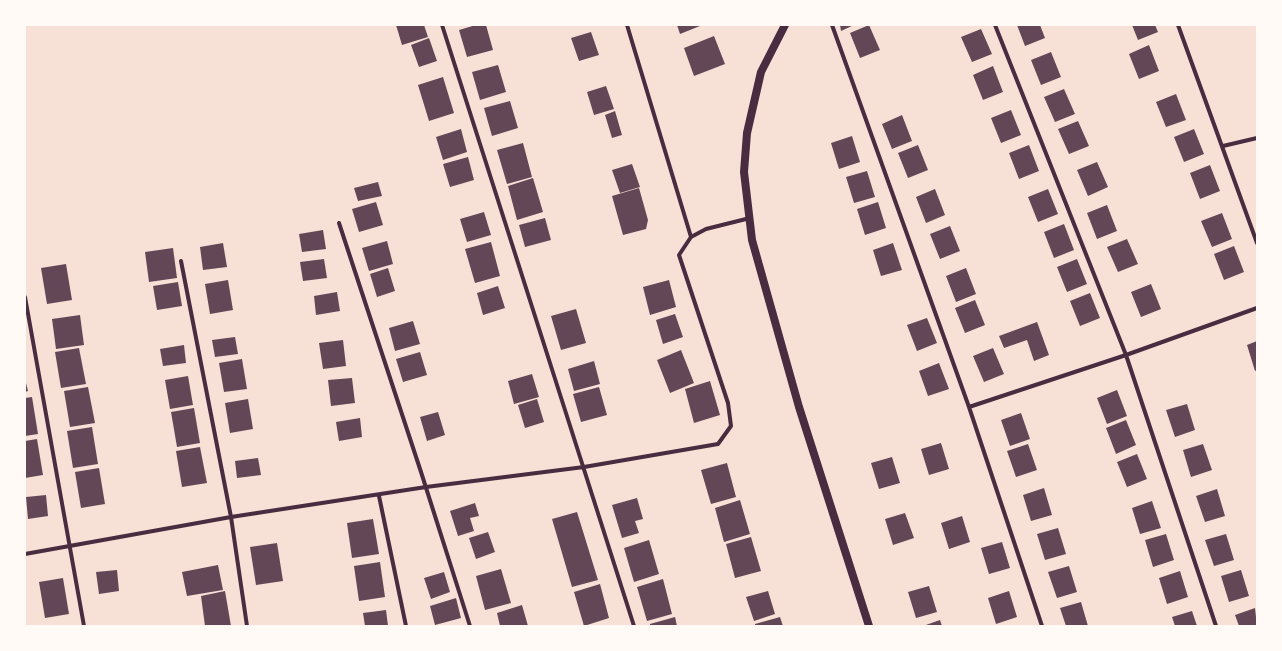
<!DOCTYPE html>
<html>
<head>
<meta charset="utf-8">
<style>
  body { margin:0 }
  #map { position:relative; width:1282px; height:651px; overflow:hidden; background:#f7e1d7; font-family:Manrope,sans-serif }
  canvas { display:block }
  .frame { position:absolute; inset:0; border:26px solid #fffaf5; pointer-events:none }
</style>
</head>
<body>
<div id="map">
<canvas width="1282" height="651"></canvas>
<div class="frame"></div>
</div>
<script>
const ctx = document.querySelector('canvas').getContext('2d');
ctx.lineJoin = 'round';
function fillPath(path, color) {
  ctx.fillStyle = color;
  ctx.fill(path, 'evenodd');
}
function shape(rows) {
  const path = new Path2D();
  for (const r of rows) {
    path.moveTo(r[0], r[1]);
    for (let i = 2; i < r.length; i += 2) path.lineTo(r[i], r[i + 1]);
  }
  return path;
}
function trace(path, color, width, dash) {
  ctx.strokeStyle = color;
  ctx.lineWidth = width;
  ctx.lineCap = dash ? 'butt' : 'round';
  ctx.setLineDash(dash || []);
  ctx.stroke(path);
}
const building = shape([
  [396,25,424,25,428,37,402,45],
  [476,25,486,25,493,50,467,57,459,30],
  [677,25,699,25,700,26,680,34],
  [840,25,854,25,841,31],
  [869,25,880,50,860,58,850,33],
  [1017,25,1040,25,1045,38,1025,46],
  [1132,25,1155,25,1158,32,1138,40],
  [981,29,992,54,972,62,961,37],
  [591,32,599,55,579,61,571,38],
  [714,36,725,64,694,76,684,48],
  [429,38,437,61,419,67,411,45],
  [1149,45,1159,71,1139,79,1129,54],
  [1051,52,1061,77,1041,85,1031,60],
  [498,65,506,92,480,100,472,72],
  [993,66,1003,92,983,100,973,75],
  [443,77,454,113,429,121,418,85],
  [606,86,614,109,594,115,587,92],
  [1064,89,1075,114,1055,122,1044,97],
  [1176,94,1186,120,1166,127,1156,102],
  [510,101,518,128,492,136,484,108],
  [1011,110,1021,135,1001,143,991,118],
  [615,111,622,135,612,138,605,115],
  [902,115,912,141,892,149,882,124],
  [1078,121,1089,146,1069,154,1058,129],
  [461,129,467,152,443,160,436,137],
  [1194,129,1204,154,1184,162,1174,137],
  [852,136,860,162,839,169,831,143],
  [523,143,532,177,507,184,497,150],
  [918,145,928,170,908,178,898,153],
  [1029,145,1039,171,1019,179,1009,153],
  [468,157,474,180,450,187,443,164],
  [1097,162,1108,187,1088,196,1077,170],
  [632,164,640,187,620,193,612,170],
  [1210,165,1220,191,1200,199,1190,173],
  [867,171,875,197,854,203,846,177],
  [533,178,543,212,517,220,508,186],
  [378,182,382,196,358,201,354,188],
  [639,188,648,220,646,229,623,235,612,196],
  [935,189,945,215,926,223,916,197],
  [1048,189,1058,214,1038,222,1028,197],
  [376,202,383,225,359,232,352,209],
  [878,202,886,228,865,235,857,209],
  [1107,205,1117,231,1097,239,1087,213],
  [484,212,491,235,467,242,460,219],
  [1222,213,1232,239,1212,247,1201,221],
  [545,218,551,240,525,247,519,225],
  [1064,224,1074,250,1054,258,1044,232],
  [950,226,960,251,940,259,930,234],
  [323,230,326,249,302,252,299,234],
  [1127,239,1138,264,1118,272,1107,247],
  [387,241,393,264,369,271,362,248],
  [491,242,500,276,475,283,465,249],
  [223,243,227,267,203,270,200,247],
  [893,243,902,270,881,276,873,250],
  [1234,246,1244,272,1224,280,1214,254],
  [173,248,177,278,149,282,145,252],
  [324,259,327,278,303,281,300,262],
  [1077,259,1087,284,1067,292,1057,267],
  [66,264,72,300,47,304,41,268],
  [388,268,395,291,377,297,370,274],
  [966,268,976,294,956,302,946,276],
  [228,280,233,310,210,314,205,284],
  [669,280,676,307,650,315,643,287],
  [178,282,182,306,157,310,153,286],
  [1151,284,1161,309,1141,317,1131,292],
  [498,286,505,308,483,315,477,293],
  [337,292,340,311,316,315,314,296],
  [1090,293,1100,318,1080,326,1070,301],
  [975,300,985,325,965,333,955,308],
  [576,309,586,343,561,350,551,316],
  [675,314,683,337,663,344,656,320],
  [80,315,84,345,56,349,52,319],
  [927,318,937,343,917,351,907,325],
  [413,321,420,344,395,351,389,328],
  [1037,322,1049,355,1034,361,1027,340,1004,348,999,336],
  [235,337,238,354,215,357,212,340],
  [343,340,346,366,323,369,319,343],
  [1257,341,1257,370,1255,371,1247,345],
  [184,345,186,363,163,366,160,349],
  [79,348,86,384,61,388,55,352],
  [993,348,1004,374,984,382,973,356],
  [681,350,694,383,670,393,657,360],
  [420,352,427,375,403,382,396,359],
  [242,359,247,389,224,392,219,363],
  [594,361,600,384,574,391,568,369],
  [939,363,949,389,928,396,919,371],
  [532,374,539,397,514,404,508,381],
  [188,376,193,405,170,409,165,380],
  [352,378,355,403,331,406,328,380],
  [25,379,28,391,25,392],
  [710,381,720,415,694,423,685,389],
  [88,387,95,423,70,427,64,391],
  [599,387,607,415,581,422,573,394],
  [1117,390,1127,416,1107,424,1097,398],
  [32,397,38,434,25,436,25,398],
  [248,399,253,429,230,433,225,403],
  [537,399,544,422,525,428,518,405],
  [1187,404,1195,430,1175,437,1166,410],
  [194,408,200,443,177,447,171,412],
  [438,412,445,435,427,441,420,417],
  [1021,413,1030,439,1010,446,1001,420],
  [360,418,362,437,339,441,336,422],
  [1126,420,1136,445,1116,454,1106,428],
  [92,427,98,464,73,468,67,431],
  [37,439,43,475,25,478,25,441],
  [941,443,949,469,929,475,921,449],
  [1028,444,1037,470,1016,477,1007,451],
  [1203,444,1212,470,1191,477,1183,450],
  [200,447,207,483,182,487,176,451],
  [1137,454,1147,479,1127,487,1117,462],
  [892,457,900,483,879,489,871,463],
  [258,458,261,475,237,478,235,461],
  [727,463,736,497,711,504,701,470],
  [99,468,105,504,81,508,75,472],
  [1044,488,1052,515,1031,521,1023,495],
  [1217,489,1225,516,1205,522,1196,496],
  [46,495,48,516,28,519,26,497],
  [637,498,643,519,635,521,639,533,622,538,612,505],
  [740,500,750,534,724,542,715,508],
  [1152,501,1161,528,1140,534,1132,508],
  [475,503,479,516,470,518,474,531,458,536,450,511],
  [577,512,598,580,572,587,552,519],
  [905,513,914,538,893,545,885,519],
  [962,516,970,542,949,549,941,523],
  [373,519,379,554,352,558,347,523],
  [1058,528,1066,554,1045,560,1037,534],
  [488,532,495,552,476,559,469,538],
  [1166,534,1174,560,1153,567,1145,540],
  [1226,534,1234,560,1214,566,1205,540],
  [751,537,761,571,735,578,726,544],
  [649,540,659,574,634,582,624,548],
  [1002,542,1010,568,989,574,981,548],
  [277,543,283,581,256,585,250,547],
  [380,562,385,597,359,601,354,566],
  [218,565,223,590,187,596,182,572],
  [1069,566,1077,592,1057,598,1048,572],
  [501,569,511,603,485,610,476,576],
  [117,570,119,591,99,594,96,572],
  [1241,570,1249,596,1229,602,1221,576],
  [1180,571,1188,597,1167,604,1159,578],
  [444,572,450,592,431,599,424,578],
  [63,578,69,614,45,618,39,582],
  [663,579,672,614,647,621,637,587],
  [600,584,609,618,584,626,574,592],
  [929,586,937,612,916,618,908,592],
  [225,591,231,626,205,626,201,596],
  [768,591,775,614,754,621,746,597],
  [1009,591,1017,617,996,624,988,598],
  [456,598,461,618,435,625,430,606],
  [1081,602,1088,626,1066,626,1060,608],
  [522,605,528,626,500,626,497,613],
  [1255,608,1257,626,1239,626,1235,615],
  [386,610,388,626,365,626,363,613],
  [1192,611,1197,626,1175,626,1172,617],
  [675,617,677,626,650,626,650,624],
  [780,617,783,626,755,626,755,624],
  [940,620,942,626,923,626]
]);
const minor = shape([
  [442,25,634,626],
  [627,25,691,237],
  [832,25,969,407,1042,626],
  [995,25,1126,355,1216,626],
  [1178,25,1257,243],
  [1223,146,1257,138],
  [339,223,421,472,470,626],
  [181,261,231,517,247,626],
  [25,297,84,626],
  [969,407,1126,355,1257,308],
  [379,496,406,626],
  [25,554,231,517,426,487,584,467,718,444,731,426,728,403,679,255,691,237,706,229,750,218]
]);
const secondary = shape([
  [785,25,761,72,747,133,744,172,752,240,799,407,869,626]
]);
fillPath(building, '#644757');
trace(minor, '#4a2c40', 4);
trace(secondary, '#4a2c40', 8);
</script>
</body>
</html>
